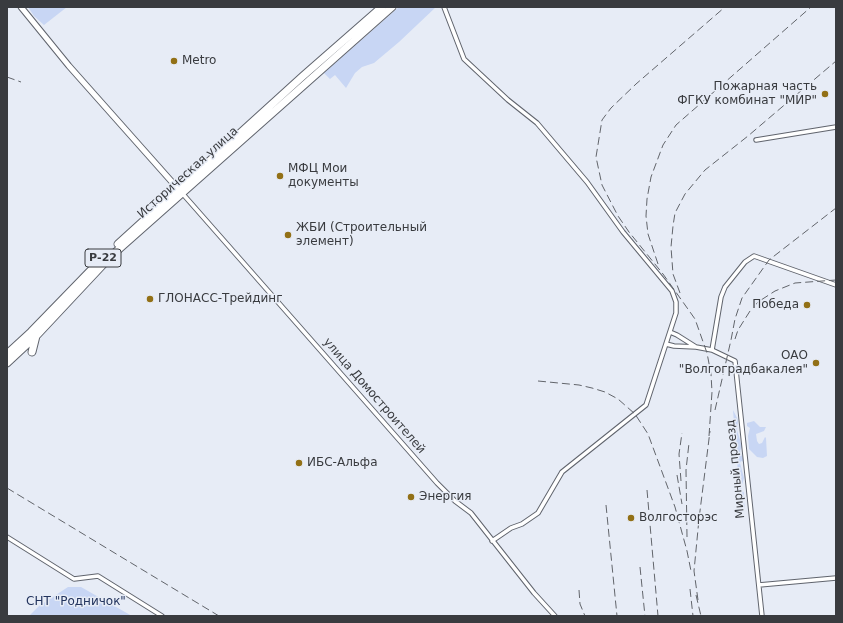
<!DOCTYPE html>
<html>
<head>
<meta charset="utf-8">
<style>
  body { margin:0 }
  #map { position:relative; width:843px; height:623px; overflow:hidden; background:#e7ecf6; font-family:"DejaVu Sans",sans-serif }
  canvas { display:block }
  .frame { position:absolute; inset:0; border:8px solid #393b3f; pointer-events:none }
</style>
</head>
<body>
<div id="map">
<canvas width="843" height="623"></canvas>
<div class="frame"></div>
</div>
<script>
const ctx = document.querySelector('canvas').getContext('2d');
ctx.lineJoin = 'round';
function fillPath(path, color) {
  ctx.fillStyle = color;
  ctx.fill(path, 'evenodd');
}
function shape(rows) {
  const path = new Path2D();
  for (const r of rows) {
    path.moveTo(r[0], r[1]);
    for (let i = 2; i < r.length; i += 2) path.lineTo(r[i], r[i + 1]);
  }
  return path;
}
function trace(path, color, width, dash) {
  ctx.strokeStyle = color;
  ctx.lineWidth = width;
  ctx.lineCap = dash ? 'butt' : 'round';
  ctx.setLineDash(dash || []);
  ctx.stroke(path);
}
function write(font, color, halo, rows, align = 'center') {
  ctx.font = font + ' "DejaVu Sans",sans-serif';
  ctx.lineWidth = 3;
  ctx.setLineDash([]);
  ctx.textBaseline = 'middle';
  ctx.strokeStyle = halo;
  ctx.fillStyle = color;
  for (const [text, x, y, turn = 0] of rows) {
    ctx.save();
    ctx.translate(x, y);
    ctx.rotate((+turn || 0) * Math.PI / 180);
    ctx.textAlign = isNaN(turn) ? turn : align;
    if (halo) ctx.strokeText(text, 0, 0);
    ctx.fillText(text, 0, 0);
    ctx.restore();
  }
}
const green = shape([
  [28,7,67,7,44,25,34,16],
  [399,7,436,7,399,42,374,63,362,67,355,73,346,88,335,75,330,79,324,73],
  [733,410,738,420,737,430,742,447,740,451,744,461,744,462,741,461,740,463,744,478,741,488,744,493,743,500,745,506,743,512,741,510],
  [754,421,760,427,766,427,764,431,756,434,757,441,759,444,762,443,765,437,766,438,767,456,763,458,757,457,749,449,748,436,750,428,747,426,747,423],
  [68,587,81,587,132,616,29,616,39,606]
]);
const street = shape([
  [444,7,464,59,508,100,537,123,587,182,623,232,672,291,676,302,676,313,646,405,562,472,538,513,522,524,511,528,492,541],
  [756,140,836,127],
  [182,193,437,483,455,501,471,513,534,593,555,616],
  [666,344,674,346,696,347,677,335,670,332],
  [696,347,712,350,735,361,762,616],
  [712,350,721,297,725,287,745,262,754,256,836,285],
  [7,537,74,579,98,576,162,616],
  [759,585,836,578]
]);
const secondary = shape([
  [21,7,69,66,180,191]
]);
const highway = shape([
  [118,244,303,76,382,7],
  [32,352,36,336],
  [7,354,31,332,99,262],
  [7,363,36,336,110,257,392,7]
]);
const rail = shape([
  [7,77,21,82],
  [658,264,648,234,646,216,647,199,651,177,663,145,676,125,811,7],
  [680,293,673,274,671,247,673,226,675,213,685,194,705,170,748,136,836,61],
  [735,339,738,330,750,311,758,302,775,291,795,283,836,280],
  [538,381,579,385,592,388,605,392,618,399,635,414,648,434,675,507,687,551,691,571],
  [715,410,731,340,735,319,742,298,769,260,836,208],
  [709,436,712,392,711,374,707,353,695,319,663,274,629,232,618,216,602,185,596,157,602,120,611,108,636,84,725,7],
  [677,475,682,504],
  [681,481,679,454,682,433],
  [7,488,219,616],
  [647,490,658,616],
  [606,505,617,616],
  [687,537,686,470,689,443],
  [640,567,645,616],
  [690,589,693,616],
  [579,590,580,604,585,616],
  [696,595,701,616],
  [698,600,694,571,699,519,710,431]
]);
const markers = [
  [174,61,4,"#927016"],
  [825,94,4,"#927016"],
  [280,176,4,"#927016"],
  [288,235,4,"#927016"],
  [150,299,4,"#927016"],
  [807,305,4,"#927016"],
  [816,363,4,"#927016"],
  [299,463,4,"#927016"],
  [411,497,4,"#927016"],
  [631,518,4,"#927016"]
];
const shields = [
  [103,258,36]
];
const shieldNames = [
  ["Р-22",103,258]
];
const poiNames = [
  ["Metro",182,61],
  ["Пожарная часть",817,87,"right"],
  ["ФГКУ комбинат \"МИР\"",817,101,"right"],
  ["МФЦ Мои",288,169],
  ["документы",288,183],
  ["ЖБИ (Строительный",296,228],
  ["элемент)",296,242],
  ["ГЛОНАСС-Трейдинг",158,299],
  ["Победа",799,305,"right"],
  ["ОАО",808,356,"right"],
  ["\"Волгоградбакалея\"",808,370,"right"],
  ["ИБС-Альфа",307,463],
  ["Энергия",419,497],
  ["Волгосторэс",639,518]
];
const streetNames = [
  ["Историческая улица",188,173,-42],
  ["улица Домостроителей",374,396,49],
  ["Мирный проезд",736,469,-96]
];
const parkNames = [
  ["СНТ \"Родничок\"",76,602]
];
fillPath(green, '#c8d6f4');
trace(street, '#60646d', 5.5);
trace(secondary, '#60646d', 7);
trace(highway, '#60646d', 9);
trace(street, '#fff', 3.5);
trace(secondary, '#fff', 5);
trace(highway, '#fff', 7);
trace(rail, '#61646a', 1, [8, 4]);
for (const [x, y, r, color] of markers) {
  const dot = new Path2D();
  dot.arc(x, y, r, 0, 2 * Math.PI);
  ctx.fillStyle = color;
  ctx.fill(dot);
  trace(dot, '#e7ecf6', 1.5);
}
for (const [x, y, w] of shields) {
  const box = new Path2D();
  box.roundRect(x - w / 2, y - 9, w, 18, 3);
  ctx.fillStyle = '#e7ecf6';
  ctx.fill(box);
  trace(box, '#393b3f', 1);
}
write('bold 11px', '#393b3f', null, shieldNames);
write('12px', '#393b3f', '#e7ecf6', poiNames, 'left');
write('12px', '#393b3f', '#e7ecf6', streetNames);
write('12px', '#22335d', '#e7ecf6', parkNames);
</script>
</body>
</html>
